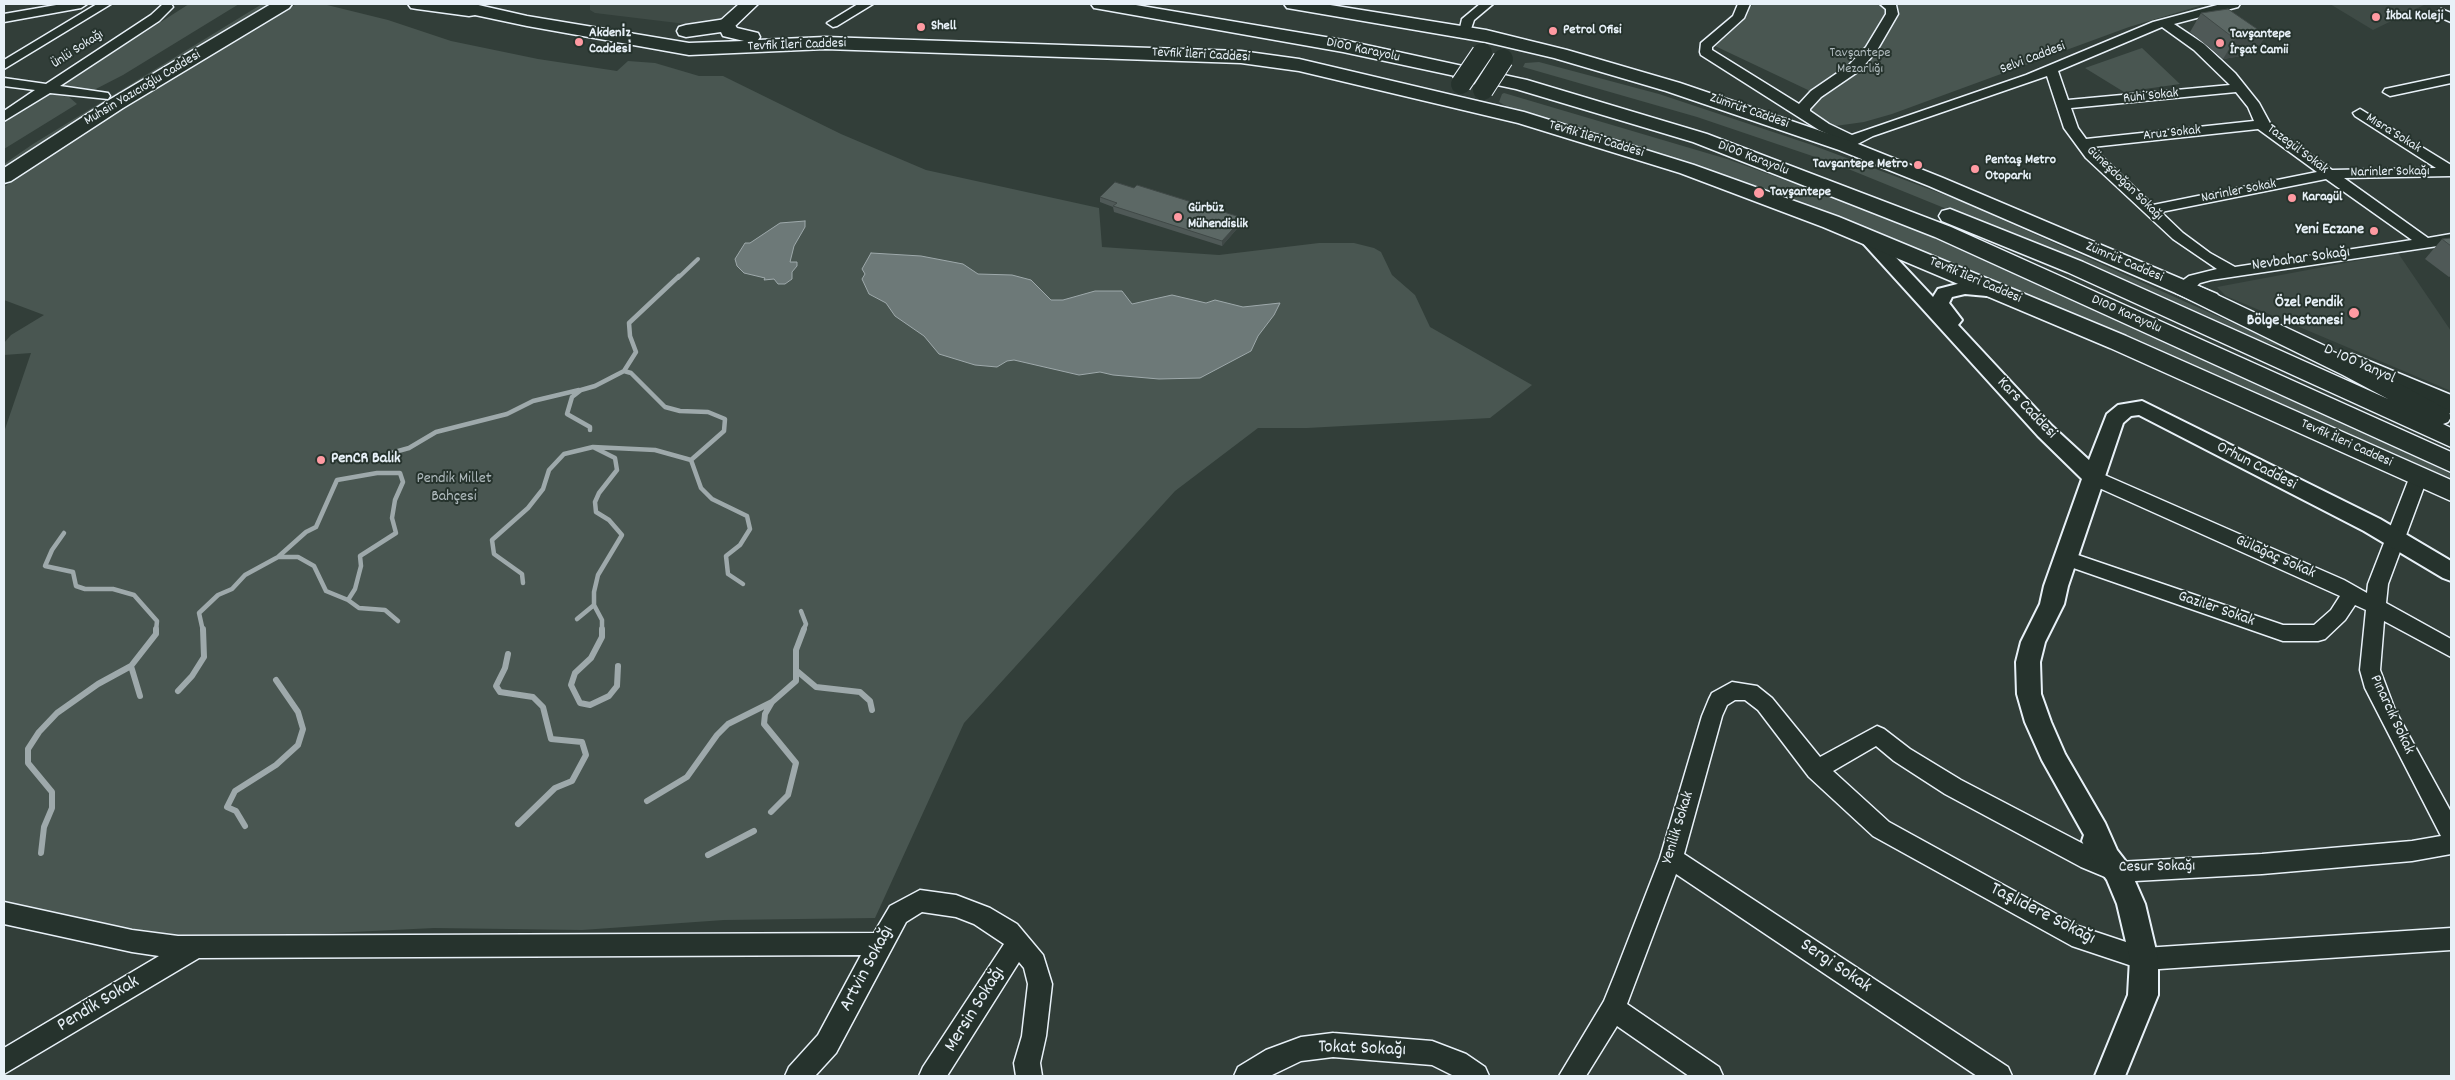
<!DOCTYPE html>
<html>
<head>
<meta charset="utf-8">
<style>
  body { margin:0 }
  #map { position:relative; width:2455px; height:1080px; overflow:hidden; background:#323e39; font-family:Dekko,sans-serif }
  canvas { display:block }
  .frame { position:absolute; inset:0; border:5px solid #e8f1f8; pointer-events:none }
</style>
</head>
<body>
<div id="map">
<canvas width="2455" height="1080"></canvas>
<div class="frame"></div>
</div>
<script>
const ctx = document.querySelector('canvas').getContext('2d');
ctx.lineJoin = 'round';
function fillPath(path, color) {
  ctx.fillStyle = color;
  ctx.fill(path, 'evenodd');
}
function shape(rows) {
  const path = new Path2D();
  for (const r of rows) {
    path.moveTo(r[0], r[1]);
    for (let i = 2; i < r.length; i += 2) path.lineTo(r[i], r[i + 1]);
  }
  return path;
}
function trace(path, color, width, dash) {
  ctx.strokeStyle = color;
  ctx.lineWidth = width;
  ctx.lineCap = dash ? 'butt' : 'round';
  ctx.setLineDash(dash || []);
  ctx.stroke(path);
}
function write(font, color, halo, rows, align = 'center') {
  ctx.font = font + ' Dekko,sans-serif';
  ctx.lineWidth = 4;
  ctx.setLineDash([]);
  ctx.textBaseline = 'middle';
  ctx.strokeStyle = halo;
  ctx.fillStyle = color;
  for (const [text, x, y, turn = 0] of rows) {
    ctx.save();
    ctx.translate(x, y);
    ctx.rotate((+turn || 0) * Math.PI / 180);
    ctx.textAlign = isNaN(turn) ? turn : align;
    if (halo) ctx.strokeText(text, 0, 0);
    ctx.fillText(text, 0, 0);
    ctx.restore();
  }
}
const built = shape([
  [590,4,739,4,723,18,709,22,686,24,595,13,590,10],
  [2330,4,2426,4,2373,30],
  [2398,253,2451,331,2451,391,2226,296,2217,287]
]);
const green = shape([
  [189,4,239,4,123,75,90,92,56,89],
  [262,4,274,4,96,110,4,171,4,164,33,144],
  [323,4,388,20,451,41,538,59,617,71,628,61,655,63,699,76,723,76,841,134,926,170,1099,208,1102,247,1219,255,1319,243,1354,243,1374,248,1381,252,1392,275,1415,295,1430,327,1532,385,1490,418,1307,428,1258,428,1175,491,964,723,875,918,724,920,582,930,434,928,312,934,165,938,123,932,4,901,4,432,31,353,4,355,4,343,11,335,44,315,4,300,4,187,56,151,278,14,295,5],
  [1753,4,2206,4,2129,27,1892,114,1864,122,1828,127,1811,114,1808,90,1715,46],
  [2142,48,2180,84,2124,92,2085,68],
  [1539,62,1659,94,1812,145,1958,200,2293,350,2242,336,2055,253,1836,164,1697,117,1523,67,1525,63],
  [45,93,69,97,77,104,4,149,4,123],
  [1504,93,1727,159,1859,207,1982,257,2381,440,2451,474,2451,481,1973,274,1776,192,1516,112,1499,102,1502,94]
]);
const water = shape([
  [805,221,805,227,794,246,790,262,797,262,797,266,792,272,792,279,785,284,778,284,774,279,764,280,765,278,744,273,737,266,735,259,745,243,750,243,780,223,805,221],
  [871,253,921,256,963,264,978,274,1012,275,1031,280,1051,300,1063,300,1095,291,1122,291,1132,304,1172,295,1206,303,1215,300,1243,307,1280,303,1274,315,1258,336,1251,351,1200,378,1159,379,1113,375,1100,372,1079,375,1014,360,1007,361,997,367,975,365,939,354,924,336,895,316,886,303,869,294,862,279,865,274,862,269,871,253]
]);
const streamFar2 = shape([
  [678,278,698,259]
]);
const streamFar1 = shape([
  [624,371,631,373,665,407,680,411,708,412,725,419,724,431,691,460],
  [590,430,590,427,567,414,572,397,581,390,595,386,624,371,636,352,630,336,629,323,679,276],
  [593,447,615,458,617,470,599,493,595,502,596,512,609,520,622,535,598,575,594,592,594,605,602,620,602,631],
  [386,458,391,453,409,448,436,432,507,414,533,401,579,390],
  [691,460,701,488,712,499,747,516,750,529,740,545,726,556,728,574,743,584],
  [64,533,52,550,45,566,73,572,76,586,85,589,113,589,134,595,157,621,156,631],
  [278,557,298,557,314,566,326,591,348,600,359,608,385,610,398,621],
  [523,583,522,574,494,554,492,540,528,508,543,489,549,470,564,454,593,447,655,450,691,460],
  [801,611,806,624,803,631],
  [577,619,594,605],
  [203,631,199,613,218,595,232,589,245,575,278,557,306,532,316,527,337,480,377,473,400,473,403,482,395,500,392,518,396,533,360,556,361,566,355,589,348,600]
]);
const stream = shape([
  [602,629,602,637,591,658,575,673,571,685,580,703,590,705,609,696,617,686,618,666],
  [508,654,505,668,496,686,500,692,533,697,543,707,551,739,582,742,586,755,572,781,555,788,518,824],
  [797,671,816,687,860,692,870,701,872,710],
  [178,691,192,676,204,657,203,629],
  [140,696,131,666,156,634,156,629],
  [647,801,687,777,717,735,728,724,772,702],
  [771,812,788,795,796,763,764,724,765,714,772,702,796,681,796,650,804,629],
  [245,826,236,811,227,807,235,791,276,765,298,745,303,729,298,712,276,680],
  [41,853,44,827,52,808,52,792,28,763,28,749,39,732,57,713,98,684,131,666],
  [708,855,754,831]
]);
const minor = shape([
  [62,4,87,4,81,8,4,22,4,14,62,4],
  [97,4,111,4,4,69,4,60,97,4],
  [163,4,171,4,173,7,159,21,60,86,108,93,110,96,108,99,50,93,4,121,4,111,35,90,4,86,4,78,46,84,151,15,163,4],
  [858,4,873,4,837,26,833,27,827,23,858,4],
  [1480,4,1493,4,1474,20,1469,35,1461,35,1459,32,1462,19,1480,4],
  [1738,4,1750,4,1744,18,1712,47,1712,50,1799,104,1811,91,1849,65,1866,47,1886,14,1886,9,1880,4,1896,5,1898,14,1876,52,1859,71,1821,97,1810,109,1810,111,1829,124,1852,135,2026,75,2153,22,2221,4,2240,4,2238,7,2174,24,2204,44,2235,73,2259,103,2272,127,2332,170,2436,168,2355,116,2353,113,2360,109,2451,165,2451,176,2344,178,2428,238,2451,234,2451,244,2211,280,2200,283,2190,292,2178,292,2176,288,2178,284,2189,276,2217,269,2173,239,2086,158,2064,128,2047,76,1873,136,1846,150,1839,146,1843,141,1819,130,1701,55,1700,52,1701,43,1733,16,1738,4],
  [2162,27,2194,50,2230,85,2068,100,2058,71,2162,27],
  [2236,92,2248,107,2254,121,2086,139,2078,128,2071,108,2236,92],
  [2258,129,2317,172,2153,205,2092,147,2258,129],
  [2326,179,2412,240,2235,267,2210,253,2183,233,2161,212,2326,179],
  [2441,9,2451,13,2451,22,2437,16,2435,13,2441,9],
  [2451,75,2451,83,2390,96,2383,92,2385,89,2451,75],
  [2419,469,2425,471,2428,476,2388,584,2386,603,2451,639,2451,657,2384,621,2380,670,2395,710,2451,812,2451,854,2412,861,2262,874,2117,882,2081,867,1945,794,1894,761,1876,746,1833,771,1889,822,2078,926,2144,948,2451,928,2451,950,2144,970,2072,946,1873,836,1809,777,1758,710,1745,700,1735,700,1727,705,1722,716,1684,854,2008,1067,2012,1076,1977,1076,1676,874,1627,1004,1719,1067,1723,1076,1689,1076,1617,1026,1586,1076,1559,1076,1604,1001,1615,974,1660,858,1702,716,1709,699,1712,693,1732,682,1757,686,1772,698,1820,757,1877,726,1884,729,1910,749,1961,780,2118,862,2262,854,2412,841,2441,836,2365,688,2360,670,2366,610,2355,605,2345,620,2325,639,2318,641,2283,641,2059,563,2057,558,2059,553,2066,551,2283,625,2314,625,2331,610,2340,596,2088,483,2085,478,2088,473,2094,471,2100,473,2344,580,2367,593,2368,584,2410,476,2413,471,2419,469],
  [920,890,956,895,990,908,1017,924,1043,955,1052,984,1046,1036,1040,1063,1042,1076,1016,1076,1014,1063,1022,1036,1028,984,1024,968,1019,962,947,1076,919,1076,923,1067,1004,944,974,924,956,917,922,912,906,922,836,1053,815,1076,785,1076,789,1067,818,1035,861,955,199,958,4,1074,4,1048,159,956,132,952,4,924,4,902,132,930,178,936,874,933,890,906,920,890],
  [1333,1033,1432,1041,1466,1054,1485,1067,1489,1076,1454,1076,1432,1065,1333,1057,1301,1061,1270,1076,1234,1076,1238,1067,1266,1050,1301,1037,1333,1033]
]);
const tertiary = shape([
  [1867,232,1873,233,1933,297,1938,289,1965,282,2005,287,2007,291,2005,295,1998,297,1965,294,1952,297,1949,303,1962,320,1958,325,2052,426,2089,460,2107,414,2118,405,2142,401,2380,519,2451,561,2451,581,2443,578,2364,531,2139,415,2131,416,2123,423,2068,586,2064,604,2045,642,2040,662,2041,694,2051,722,2065,754,2105,823,2117,850,2127,863,2145,904,2158,959,2158,995,2125,1076,2095,1076,2128,995,2130,959,2117,904,2107,880,2086,850,2082,841,2084,835,2042,760,2025,722,2017,694,2016,662,2021,642,2040,604,2044,586,2082,479,2038,436,1861,241,1858,237,1861,233,1867,232]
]);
const primary = shape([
  [271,4,292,4,289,8,123,108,11,181,4,183,4,168,109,100,271,4],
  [408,4,474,4,527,16,689,43,744,41,723,36,721,32,686,37,679,35,677,31,679,27,686,25,726,19,732,21,737,28,758,33,760,37,758,40,825,37,1241,51,1299,59,1524,112,1694,165,1839,217,2126,336,2451,480,2451,501,2110,348,1823,227,1680,173,1518,123,1299,71,1241,63,825,49,689,55,527,26,475,15,469,16,417,9,411,8,408,4],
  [1284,4,1324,4,1486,30,1567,50,1680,83,1853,142,1943,178,2217,294,2221,299,2217,304,2209,306,2201,304,1929,186,1839,150,1666,91,1554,58,1486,42,1293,9,1287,8,1284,4],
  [2352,354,2451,395,2451,414,2343,368,2340,362,2343,356,2352,354]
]);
const trunk = shape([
  [739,4,758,4,732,29,720,29,717,25,720,21,739,4],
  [1091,4,1130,4,1343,40,1527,80,1707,134,1951,227,2451,452,2451,472,1935,237,1693,142,1516,89,1343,52,1100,9,1094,8,1091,4],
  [1950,209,2083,262,2388,399,2343,375,2176,293,2172,288,2176,283,2184,281,2192,283,2361,363,2448,410,2451,417,2448,422,2443,424,2451,428,2451,447,2067,272,1942,221,1939,216,1942,211,1950,209]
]);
const primaryBridge = shape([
  [1461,84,1482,53],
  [1483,90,1503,59]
]);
const wall = shape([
  [2201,13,2266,35,2254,54,2223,59,2190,32],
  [1100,197,1242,223,1222,246,1114,212,1113,207,1100,202],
  [2451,238,2451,276,2449,277,2425,259,2442,239]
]);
const shadedWall = shape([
  [2266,35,2254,54,2223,59,2235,39],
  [1243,218,1242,223,1222,246,1222,241]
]);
const building = shape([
  [2228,9,2266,35,2235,39,2201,13,2228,9],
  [1115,182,1134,188,1137,185,1243,218,1222,241,1113,206,1117,203,1100,197,1115,182],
  [2451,238,2451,246,2442,239,2451,238]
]);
const markers = [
  [2376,17,5,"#ff9aa2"],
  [921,27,5,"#ff9aa2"],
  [1553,31,5,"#ff9aa2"],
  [579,42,5,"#ff9aa2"],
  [2220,43,5,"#ff9aa2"],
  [1918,165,5,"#ff9aa2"],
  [1975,169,5,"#ff9aa2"],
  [1759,193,6,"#ff9aa2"],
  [2292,198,5,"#ff9aa2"],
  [1178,217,5,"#ff9aa2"],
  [2374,231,5,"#ff9aa2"],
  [2354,313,6,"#ff9aa2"],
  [321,460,5,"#ff9aa2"]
];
const farPoinames = [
  ["İkbal Koleji",2386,17],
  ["Shell",931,27],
  ["Petrol Ofisi",1563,31],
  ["Akdeni̇z",589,34],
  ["Caddesi̇",589,50],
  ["Tavşantepe",2230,35],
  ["İrşat Camii",2230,51],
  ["Pentaş Metro",1985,161],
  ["Otoparkı",1985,177],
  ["Tavşantepe Metro",1908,165,"right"],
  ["Tavşantepe",1770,193],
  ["Karagül",2302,198],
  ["Gürbüz",1188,209],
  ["Mühendislik",1188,225]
];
const farStreetnames = [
  ["Tevfik İleri Caddesi",797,46,-2],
  ["Ünlü Sokağı",78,50,-33],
  ["D100 Karayolu",1363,51,12],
  ["Tevfik İleri Caddesi",1201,56,3],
  ["Selvi Caddesi",2033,59,-21],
  ["Muhsin Yazıcıoğlu Caddesi",143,89,-31],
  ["Ruhi Sokak",2151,97,-6],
  ["Zümrüt Caddesi",1749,112,19],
  ["Aruz Sokak",2172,134,-6],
  ["Mısra Sokak",2393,134,32],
  ["Tevfik İleri Caddesi",1596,140,17],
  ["Tazegül Sokak",2297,150,37],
  ["D100 Karayolu",1753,159,21],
  ["Narinler Sokağı",2390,173,-1],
  ["Güneşdoğan Sokağı",2124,184,44],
  ["Narinler Sokak",2239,192,-11],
  ["Zümrüt Caddesi",2124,263,23],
  ["Tevfik İleri Caddesi",1975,281,23],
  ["D100 Karayolu",2126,315,24],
  ["Tevfik İleri Caddesi",2346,444,24]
];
const farParknames = [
  ["Tavşantepe",1860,54],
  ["Mezarlığı",1860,70]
];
const poiNames = [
  ["Yeni Eczane",2364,231],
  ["Özel Pendik",2343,304],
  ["Bölge Hastanesi",2343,322],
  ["PenCR Balık",331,460,"left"]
];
const streetNames = [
  ["Nevbahar Sokağı",2301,260,-8],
  ["D-100 Yanyol",2359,365,24],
  ["Kars Caddesi",2026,409,46],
  ["Orhun Caddesi",2256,467,27],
  ["Gülağaç Sokak",2275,558,24],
  ["Gaziler Sokak",2216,610,19],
  ["Pınarcık Sokak",2391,715,65],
  ["Yenilik Sokak",1679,828,-73],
  ["Cesur Sokağı",2157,868,-1]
];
const parkNames = [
  ["Pendik Millet",454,480],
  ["Bahçesi",454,498]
];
const nearStreetnames = [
  ["Taşlıdere Sokağı",2042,915,27],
  ["Sergi Sokak",1835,967,34],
  ["Artvin Sokağı",868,969,-62],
  ["Pendik Sokak",99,1005,-31],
  ["Mersin Sokağı",976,1010,-58],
  ["Tokat Sokağı",1362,1050,2]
];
fillPath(built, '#3f4b46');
fillPath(green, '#495651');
fillPath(water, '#6d7978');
trace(water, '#9ea9ab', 1);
trace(streamFar2, '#9ea9ab', 4);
trace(streamFar1, '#9ea9ab', 4.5);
trace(stream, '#9ea9ab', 6);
trace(minor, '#e8f1f8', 3);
trace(tertiary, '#e8f1f8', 4);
trace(primary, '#e8f1f8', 3);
trace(trunk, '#e8f1f8', 3);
fillPath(minor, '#26332d');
fillPath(tertiary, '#26332d');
fillPath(primary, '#26332d');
fillPath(trunk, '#26332d');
trace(primaryBridge, '#e8f1f8', 22, []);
trace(primaryBridge, '#26332d', 20);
fillPath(wall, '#4f5957');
fillPath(shadedWall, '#404947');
fillPath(building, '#5c6865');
trace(building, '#404947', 1);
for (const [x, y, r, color] of markers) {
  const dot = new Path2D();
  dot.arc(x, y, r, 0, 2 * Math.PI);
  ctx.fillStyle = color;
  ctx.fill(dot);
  trace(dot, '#26332d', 2);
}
write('bold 14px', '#e8f1f8', '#26332d', farPoinames, 'left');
write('14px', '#e8f1f8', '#26332d', farStreetnames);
write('14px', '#b0bbbe', '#26332d', farParknames);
write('bold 16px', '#e8f1f8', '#26332d', poiNames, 'right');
write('16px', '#e8f1f8', '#26332d', streetNames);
write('16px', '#b0bbbe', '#26332d', parkNames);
write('19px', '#e8f1f8', '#26332d', nearStreetnames);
</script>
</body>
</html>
